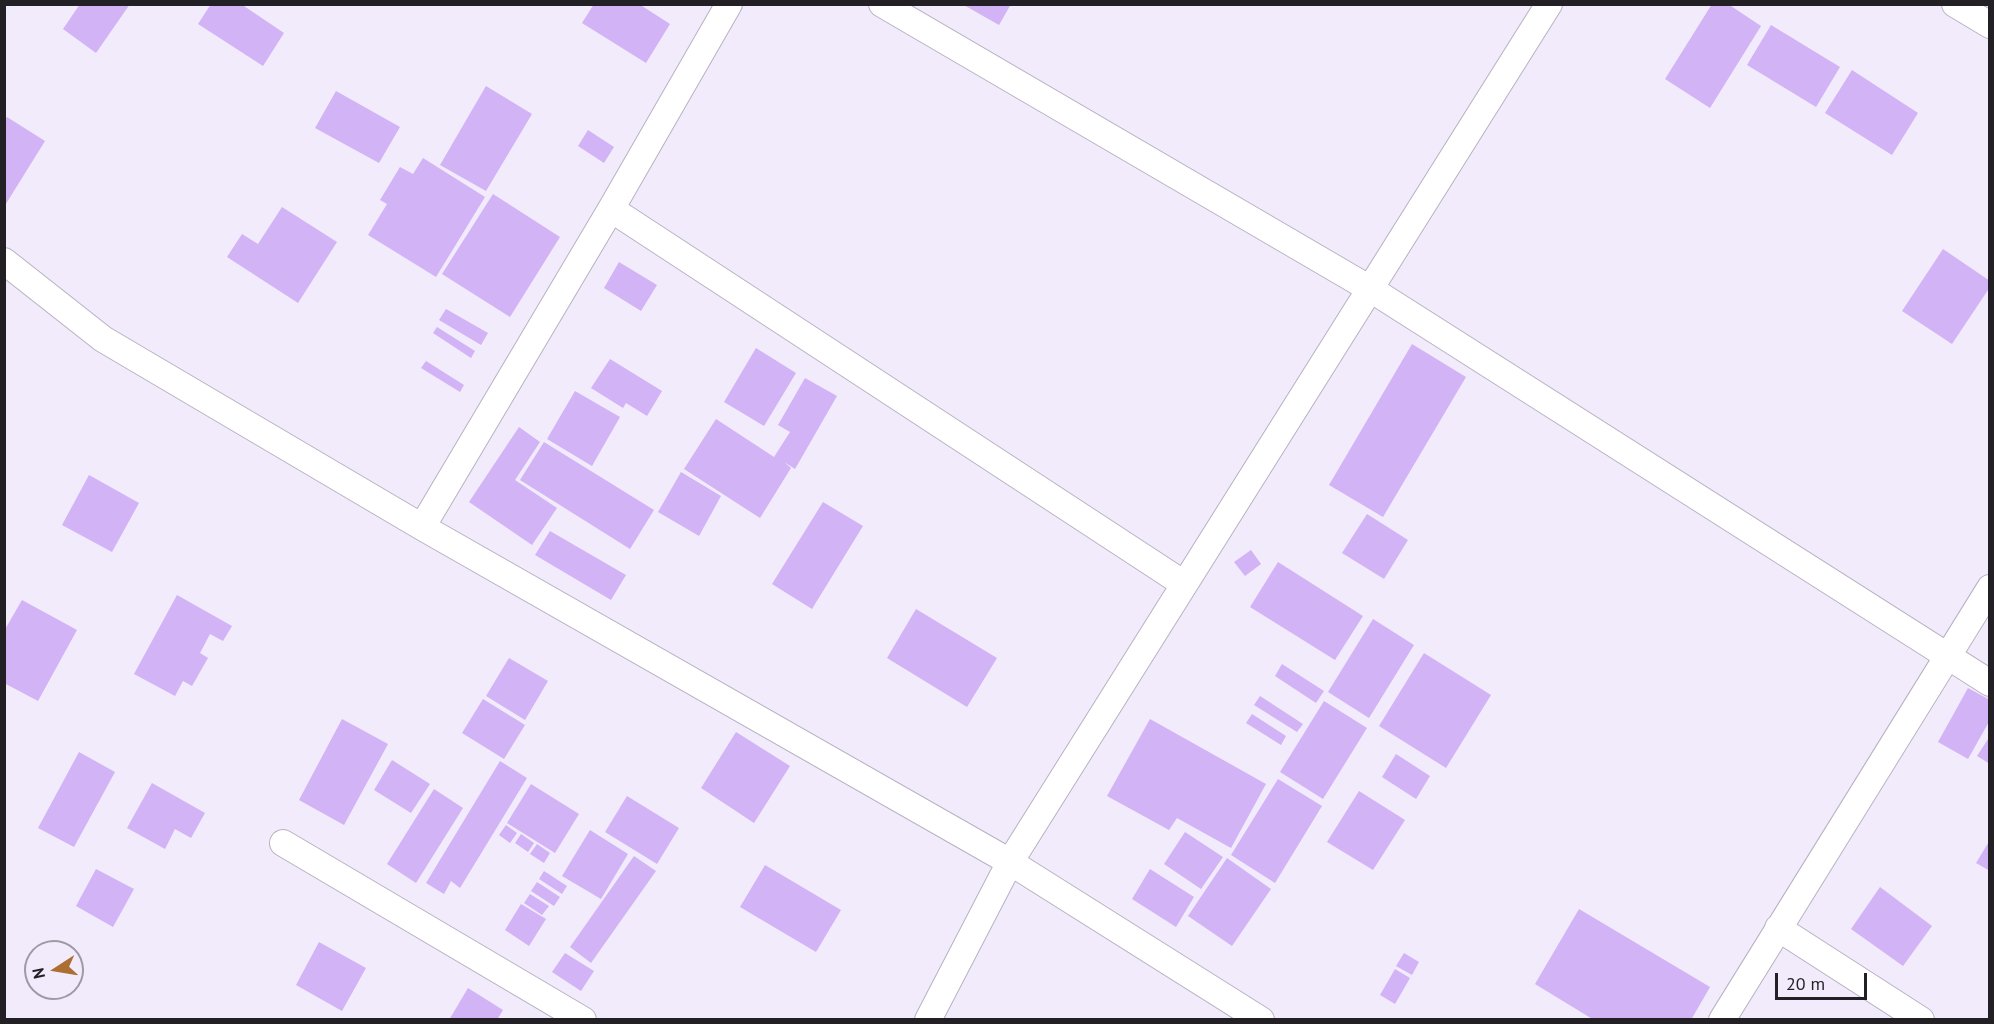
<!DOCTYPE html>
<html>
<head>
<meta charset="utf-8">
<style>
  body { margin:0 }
  #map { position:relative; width:1994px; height:1024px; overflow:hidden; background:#f2ebfb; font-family:"PT Sans",sans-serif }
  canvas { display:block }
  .frame { position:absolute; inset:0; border:6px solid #221f25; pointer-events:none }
  .north { position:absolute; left:24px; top:940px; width:60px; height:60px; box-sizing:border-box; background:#f2ebfb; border:2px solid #9f99a5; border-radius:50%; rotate:258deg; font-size:16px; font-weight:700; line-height:24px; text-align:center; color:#221f25 }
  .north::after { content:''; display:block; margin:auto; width:21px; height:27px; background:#aa6f31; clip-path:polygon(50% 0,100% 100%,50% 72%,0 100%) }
  .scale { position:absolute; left:1775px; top:973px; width:92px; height:27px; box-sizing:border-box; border:3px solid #221f25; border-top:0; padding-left:8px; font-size:18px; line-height:21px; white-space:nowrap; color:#221f25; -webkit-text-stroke:4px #f2ebfb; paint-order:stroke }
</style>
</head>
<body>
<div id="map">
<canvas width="1994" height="1024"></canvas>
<div class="frame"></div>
<div class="north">N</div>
<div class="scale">20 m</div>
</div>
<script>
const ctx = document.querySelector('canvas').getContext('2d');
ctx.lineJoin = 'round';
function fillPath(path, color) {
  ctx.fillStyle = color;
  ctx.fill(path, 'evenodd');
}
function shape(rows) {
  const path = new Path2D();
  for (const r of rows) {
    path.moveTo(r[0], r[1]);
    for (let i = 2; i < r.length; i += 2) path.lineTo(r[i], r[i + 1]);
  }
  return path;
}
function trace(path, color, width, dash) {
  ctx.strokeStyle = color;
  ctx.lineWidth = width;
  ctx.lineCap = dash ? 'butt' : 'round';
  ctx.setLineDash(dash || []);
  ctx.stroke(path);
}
const building = shape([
  [80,4,130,4,96,53,63,29],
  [211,4,241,4,284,33,263,66,198,24],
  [594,4,639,4,670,24,646,63,582,23],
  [962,4,1011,4,999,25],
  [1712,4,1728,4,1761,26,1710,108,1665,79],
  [1771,25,1840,67,1816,107,1747,65],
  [1852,70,1918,113,1892,155,1825,113],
  [486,86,532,114,486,191,440,165],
  [336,91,400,127,379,163,315,128],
  [7,117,45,141,4,207,4,121],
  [588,130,614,147,604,163,578,146],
  [423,158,485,197,436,277,368,235,387,204,380,200,400,167,413,174],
  [493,194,560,237,510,317,442,274],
  [282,207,337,242,298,303,227,257,242,234,258,244],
  [1943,249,1990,281,1990,287,1952,344,1902,311],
  [619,262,657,285,641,311,604,288],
  [446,309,488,333,481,345,439,320],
  [437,327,475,351,471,358,433,333],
  [1412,344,1466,377,1383,517,1329,485],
  [756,348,796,373,764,426,724,402],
  [610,359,662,391,647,416,626,403,623,408,591,388],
  [426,361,464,385,460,392,421,368],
  [805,378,837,396,795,469,784,462,791,468,760,518,684,469,716,419,774,457,790,432,778,425],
  [575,391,620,417,592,466,547,439],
  [519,427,540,442,515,480,557,508,532,545,469,502],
  [544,442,654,510,630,549,520,480],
  [681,472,721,496,699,536,658,512],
  [89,475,139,503,112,552,62,525],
  [823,502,863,526,812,609,772,584],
  [1367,514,1408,540,1384,579,1342,553],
  [550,531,626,575,611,600,535,555],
  [1251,550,1261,564,1245,576,1234,562],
  [1278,562,1363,616,1335,660,1250,607],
  [177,595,232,626,223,641,210,634,200,653,208,658,192,686,183,681,175,696,134,674],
  [22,600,77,630,38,701,4,683,4,631],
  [916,609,997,658,967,707,887,658],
  [1373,619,1414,645,1369,718,1328,692],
  [1424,653,1491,695,1446,768,1379,726],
  [509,658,548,681,525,720,486,696],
  [1282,664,1324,691,1316,703,1275,676],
  [1968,688,1990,700,1990,720,1968,759,1938,742],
  [1260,696,1303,724,1297,732,1254,705],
  [483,699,525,725,504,759,462,733],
  [1324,701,1367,728,1323,799,1280,772],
  [1252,714,1286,736,1281,745,1246,723],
  [342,719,388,744,344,825,299,800],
  [1150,719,1266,784,1231,848,1177,818,1169,830,1107,796],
  [736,732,790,766,754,823,701,788],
  [1990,736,1990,764,1977,756],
  [79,752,115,772,74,847,38,828],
  [1396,754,1430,776,1416,799,1382,777],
  [392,760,430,784,411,813,374,790],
  [500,761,527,778,460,888,451,881,444,894,426,883],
  [1278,779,1322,806,1275,883,1231,855],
  [152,783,205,813,191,838,175,829,165,849,127,828],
  [531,784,579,814,555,853,507,823],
  [434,789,463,808,416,883,387,864],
  [1359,791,1405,820,1373,870,1327,842],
  [627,796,679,828,657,864,605,832],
  [506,825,517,833,510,843,499,835],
  [590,830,628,854,601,899,562,876],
  [1185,832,1223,857,1201,889,1164,864],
  [521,834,534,843,528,852,515,843],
  [1990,840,1990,871,1976,863],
  [537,844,550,853,544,863,530,854],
  [634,856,656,871,591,963,570,947],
  [1227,858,1271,889,1232,946,1188,916],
  [765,865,841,910,816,952,740,907],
  [96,869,134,889,113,927,76,906],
  [1150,869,1194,897,1176,927,1132,899],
  [544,871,567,886,562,894,539,879],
  [537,882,560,897,554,906,531,891],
  [1880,887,1932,926,1903,966,1851,929],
  [530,894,549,906,542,915,524,903],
  [521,904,546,919,529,946,505,930],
  [1579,909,1710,987,1691,1020,1594,1020,1535,984],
  [319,942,366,968,342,1011,296,985],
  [565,953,594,971,581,991,552,972],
  [1404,953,1419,962,1412,975,1396,966],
  [1395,969,1410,978,1395,1004,1380,995],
  [468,988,503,1010,497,1020,449,1020]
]);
const minor = shape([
  [882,4,1372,290,1990,683],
  [1955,4,1990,25],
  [611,209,1184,584],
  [4,261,103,339,422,527,1010,862,1261,1020],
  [422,527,611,209,729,4],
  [283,843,583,1020],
  [1778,928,1921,1020],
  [928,1020,1010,862,1549,4],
  [1722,1020,1990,588]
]);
fillPath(building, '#d1b3f6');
trace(minor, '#b8b1c1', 28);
trace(minor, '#fff', 26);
</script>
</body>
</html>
